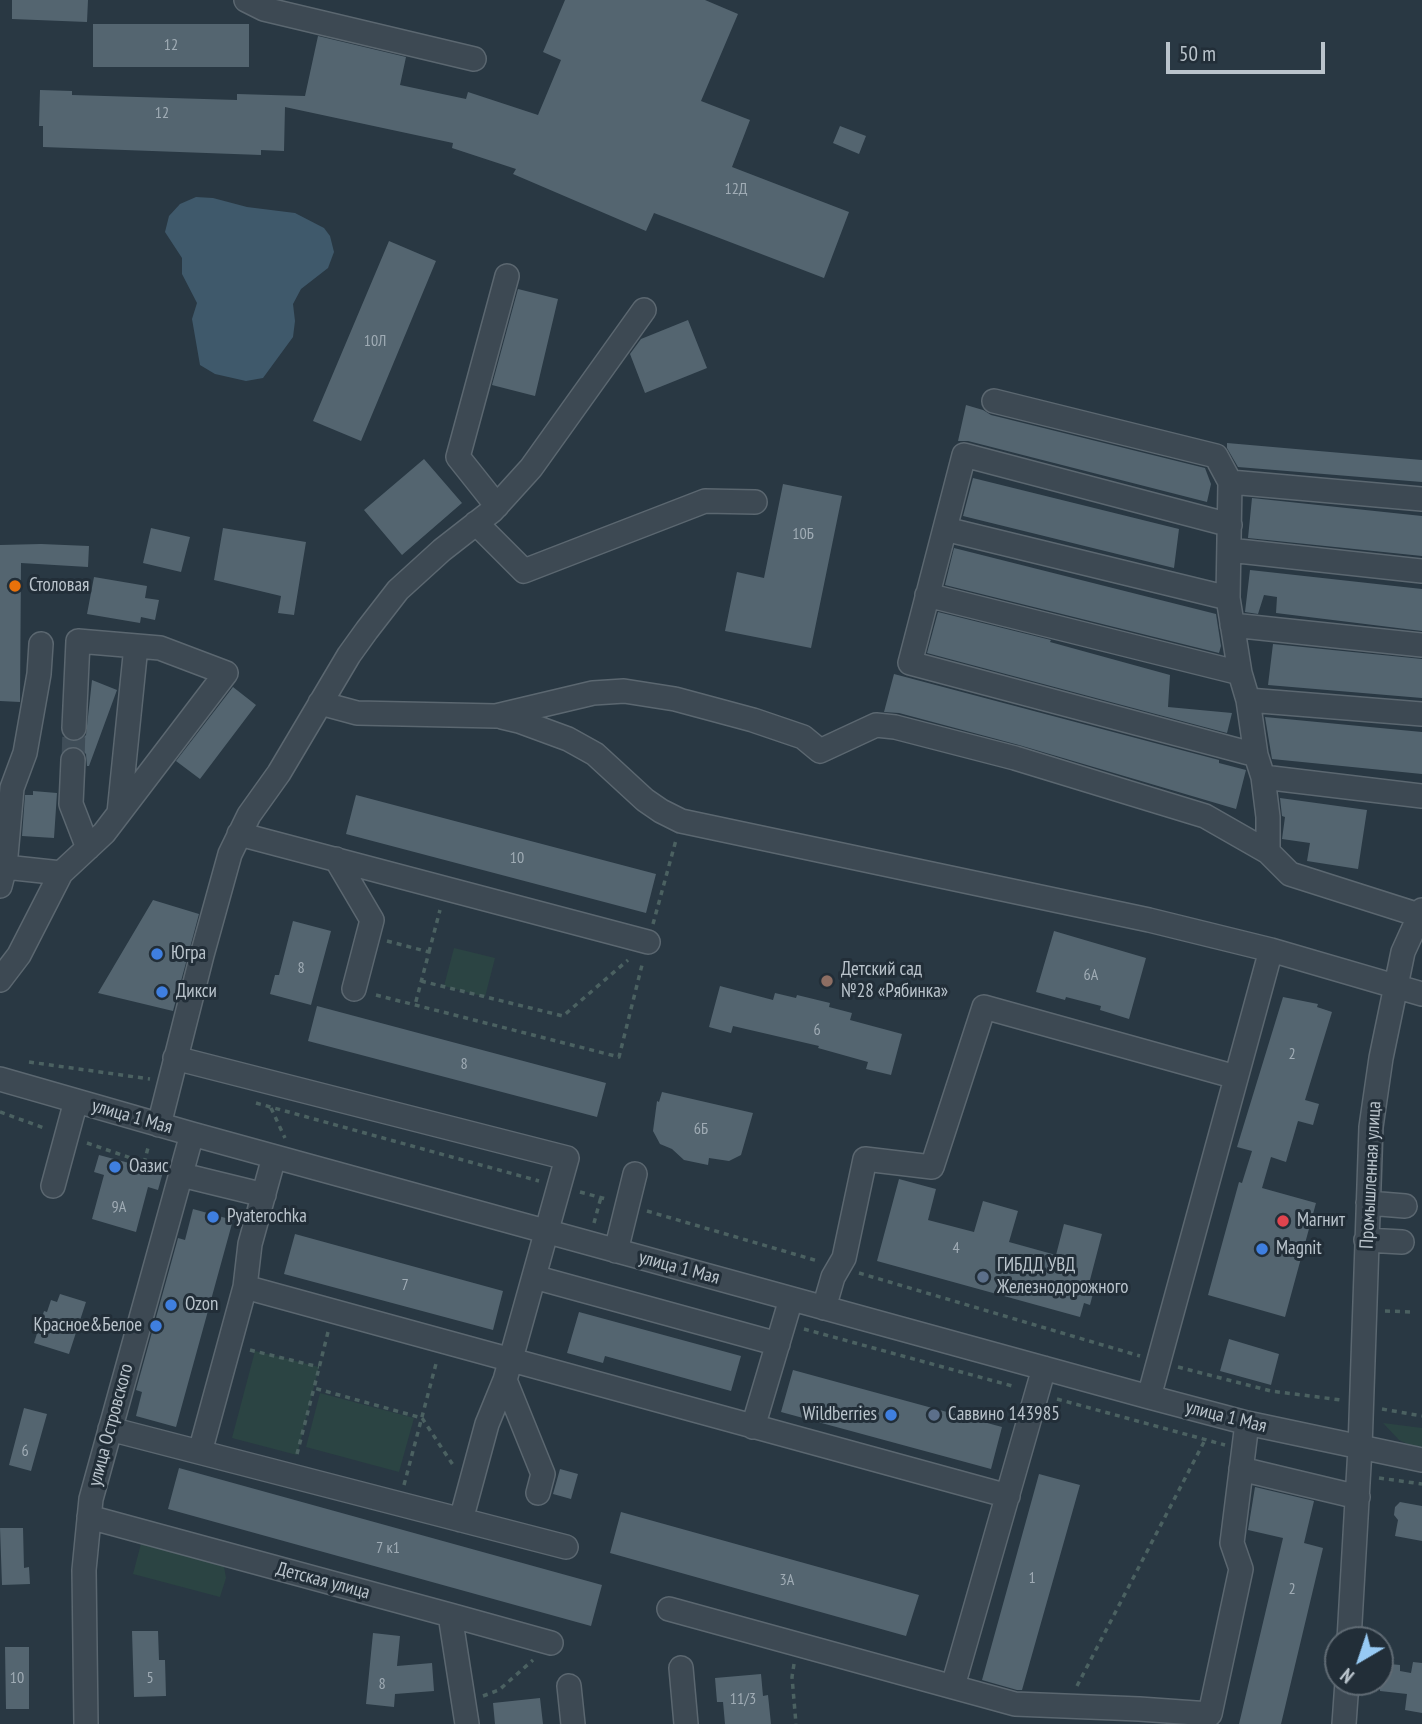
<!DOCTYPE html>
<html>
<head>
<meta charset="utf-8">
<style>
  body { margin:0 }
  #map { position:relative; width:1422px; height:1724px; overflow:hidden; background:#293843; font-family:"PT Sans Narrow",sans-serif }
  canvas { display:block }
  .north { position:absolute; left:1324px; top:1626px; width:70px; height:70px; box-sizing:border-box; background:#222e38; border:2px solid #5f6a73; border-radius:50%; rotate:219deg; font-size:19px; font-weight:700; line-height:28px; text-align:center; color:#bac4cc }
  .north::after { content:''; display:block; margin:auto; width:24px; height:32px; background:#97caf4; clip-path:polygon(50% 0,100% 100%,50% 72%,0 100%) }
  .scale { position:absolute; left:1166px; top:42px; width:159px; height:32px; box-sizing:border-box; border:4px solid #bac4cc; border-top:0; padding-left:9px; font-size:21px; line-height:24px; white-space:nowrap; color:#bac4cc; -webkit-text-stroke:5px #222e38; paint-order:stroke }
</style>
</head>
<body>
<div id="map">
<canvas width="1422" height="1724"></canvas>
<div class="north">N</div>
<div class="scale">50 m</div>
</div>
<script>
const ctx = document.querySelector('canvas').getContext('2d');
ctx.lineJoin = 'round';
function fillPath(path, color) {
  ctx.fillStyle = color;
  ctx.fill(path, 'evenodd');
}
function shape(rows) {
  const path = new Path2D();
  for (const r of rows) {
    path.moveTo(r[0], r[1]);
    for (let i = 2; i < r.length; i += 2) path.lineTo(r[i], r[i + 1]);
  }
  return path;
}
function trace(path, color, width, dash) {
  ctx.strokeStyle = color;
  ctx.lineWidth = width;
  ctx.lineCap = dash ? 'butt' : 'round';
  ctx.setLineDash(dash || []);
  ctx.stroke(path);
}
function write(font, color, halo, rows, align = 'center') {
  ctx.font = font + ' "PT Sans Narrow",sans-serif';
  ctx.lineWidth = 6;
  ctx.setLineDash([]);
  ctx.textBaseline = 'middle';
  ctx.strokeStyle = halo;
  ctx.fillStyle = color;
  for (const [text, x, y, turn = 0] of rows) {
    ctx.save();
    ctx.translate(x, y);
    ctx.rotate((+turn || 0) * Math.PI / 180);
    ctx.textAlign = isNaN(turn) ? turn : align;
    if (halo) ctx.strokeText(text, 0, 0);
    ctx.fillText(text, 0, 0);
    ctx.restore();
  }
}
const green = shape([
  [454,948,495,958,485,997,444,986],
  [255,1351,319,1367,297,1455,232,1438],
  [320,1393,414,1418,399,1472,306,1447],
  [1383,1423,1422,1428,1422,1451,1399,1440],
  [142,1540,223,1561,226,1578,220,1597,133,1574]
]);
const water = shape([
  [196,197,213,198,247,207,295,213,324,228,330,236,334,252,328,268,301,289,293,304,295,321,293,337,263,378,246,381,215,374,200,365,192,319,197,303,182,274,182,258,165,232,169,216,180,204]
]);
const building = shape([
  [12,0,88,0,87,22,12,19],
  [565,0,705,0,738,14,701,101,750,120,732,167,849,212,824,278,654,213,646,231,513,174,516,169,452,148,453,143,285,107,284,151,261,150,261,155,43,147,43,126,39,126,40,90,72,91,72,95,237,100,237,94,305,96,318,36,406,57,400,85,466,99,468,92,538,115,561,60,543,52],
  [93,24,249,24,249,67,93,67],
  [840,126,866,136,859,154,833,143],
  [389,241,436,261,361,441,313,421],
  [518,289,558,299,535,396,492,385],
  [688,320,707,368,645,393,630,354,641,339],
  [966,405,983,410,991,415,1205,468,1211,484,1207,502,968,441,958,441],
  [1227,443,1422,460,1422,482,1238,467,1227,448],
  [424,459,462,503,402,555,364,510],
  [973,478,1179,529,1174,568,963,516],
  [783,484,842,496,811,648,725,631,737,572,764,578],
  [1252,498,1422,516,1422,556,1248,538],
  [151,528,190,537,181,572,143,563],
  [223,528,306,542,294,615,278,613,281,596,214,580],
  [41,544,89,546,88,567,21,563,20,702,0,701,0,545],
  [954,548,1216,614,1221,646,1219,653,945,585],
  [1250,570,1422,589,1422,631,1276,613,1277,597,1264,595,1258,614,1245,612],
  [94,577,147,586,145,598,159,600,155,620,141,617,140,623,87,614],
  [938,612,1051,640,1050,642,1170,675,1168,707,1232,713,1227,733,927,653],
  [1273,644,1422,659,1422,698,1268,685],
  [894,674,1219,760,1219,763,1246,770,1236,809,1019,745,899,713,884,712],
  [92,680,117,690,89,766,87,766,86,754,81,749,74,746,66,748,69,741,80,741,86,735],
  [233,687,256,705,200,779,176,761],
  [1265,717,1422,732,1422,774,1272,759],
  [33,791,57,793,54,838,22,836,25,795,33,795],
  [356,795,656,874,646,913,346,834],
  [1280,798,1367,810,1358,869,1307,861,1310,843,1282,839,1285,817,1282,816],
  [153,900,199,914,173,1011,98,993],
  [293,921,331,931,311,1005,270,994,275,975,279,975],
  [1054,931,1146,958,1129,1019,1100,1010,1101,1006,1066,997,1065,1000,1036,992],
  [720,986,773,1000,775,993,796,998,797,995,830,1003,829,1007,852,1013,850,1020,902,1034,891,1075,866,1069,868,1062,818,1048,819,1046,733,1026,731,1033,709,1027],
  [1283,997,1318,1004,1317,1007,1332,1012,1305,1100,1319,1104,1313,1125,1298,1121,1286,1162,1271,1157,1262,1188,1316,1203,1285,1317,1208,1295,1239,1182,1242,1183,1252,1151,1237,1147],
  [317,1006,606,1083,597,1117,308,1041],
  [662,1092,753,1113,741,1155,729,1161,709,1158,708,1165,684,1160,672,1149,660,1144,653,1131,657,1101,659,1102],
  [99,1155,163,1172,158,1190,148,1187,136,1232,92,1219,104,1175,94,1172],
  [899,1179,936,1189,928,1220,974,1232,983,1201,1018,1211,1009,1242,1056,1255,1064,1224,1102,1234,1090,1280,1096,1282,1090,1305,1084,1303,1080,1317,877,1261],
  [193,1209,233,1220,176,1427,136,1416,142,1392,136,1390,178,1238,185,1240],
  [295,1234,503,1291,493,1330,284,1274],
  [60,1294,86,1302,69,1354,34,1343,44,1311,47,1312,51,1300,57,1302],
  [579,1312,741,1356,731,1391,605,1356,603,1363,567,1353],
  [1229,1339,1279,1354,1271,1385,1220,1371],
  [793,1370,1002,1427,991,1469,781,1412],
  [24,1408,47,1414,31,1471,9,1465],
  [179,1468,602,1585,591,1626,168,1509],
  [560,1469,578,1474,571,1499,553,1494],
  [1039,1474,1080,1485,1022,1690,1017,1690,982,1680],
  [1255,1487,1314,1501,1304,1543,1323,1548,1281,1724,1239,1724,1283,1538,1248,1530],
  [1400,1502,1422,1506,1422,1541,1395,1536,1398,1520,1394,1515,1395,1507],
  [621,1512,919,1595,906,1636,610,1553],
  [0,1528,23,1528,24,1568,29,1567,30,1584,2,1585],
  [132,1631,158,1631,159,1660,165,1660,166,1696,134,1697],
  [373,1633,400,1636,397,1666,432,1663,434,1691,395,1694,394,1707,366,1704],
  [5,1647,29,1647,29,1709,6,1709],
  [1413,1662,1422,1663,1422,1713,1405,1710,1407,1694,1380,1691,1380,1663,1400,1665,1400,1671,1411,1673],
  [761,1674,763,1696,768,1695,771,1724,725,1724,723,1702,717,1702,715,1678],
  [540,1698,543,1724,495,1724,493,1703]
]);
const minorTunnel = shape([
  [73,760,74,728]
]);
const path = shape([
  [653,924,676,840],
  [387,941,429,952,415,1005],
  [429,952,440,910],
  [421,981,563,1016,628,960],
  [376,995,619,1057,643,961],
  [29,1062,150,1079],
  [256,1103,539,1181],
  [271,1108,285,1138],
  [0,1112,47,1129],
  [87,1143,160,1168],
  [144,1163,149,1144],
  [580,1192,606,1199],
  [647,1211,818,1261],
  [594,1223,601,1197],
  [859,1273,1140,1356],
  [1385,1311,1412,1312],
  [804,1329,1016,1387],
  [328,1332,314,1388,422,1418,453,1465],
  [250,1350,319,1367],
  [1178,1367,1271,1391,1341,1400],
  [1057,1399,1225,1445],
  [1382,1409,1422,1416],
  [297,1454,314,1388],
  [1379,1478,1422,1484],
  [404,1485,437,1360],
  [794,1664,792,1677,796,1724],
  [1077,1686,1205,1440],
  [483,1696,499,1690,533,1660]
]);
const minor = shape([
  [246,0,264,9,474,59],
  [994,401,1216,456,1230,482],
  [497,506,458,457,507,276],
  [476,523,524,571,705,501,755,502],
  [1230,525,964,455,910,663,1256,755],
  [945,529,1228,598],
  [1229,550,1422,571],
  [927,595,1240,673],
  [1232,625,1422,645],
  [1248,700,1422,714],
  [320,703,357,713,496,716,593,693,624,691,675,699,753,720,803,737,820,751,876,725,895,727,1015,758,1205,816,1268,852,1290,874,1419,915],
  [502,717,519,721,568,739,595,754,645,800,661,811,681,821,1149,920,1271,950,1422,994],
  [73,760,71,804,88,848],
  [1263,777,1422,796],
  [119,813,136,646],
  [239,834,648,942],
  [1268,852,1268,817,1263,777,1256,755,1248,700,1240,673,1228,598,1230,482,1422,499],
  [336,859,372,920,354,989],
  [5,867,61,873],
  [0,886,5,867,12,788,25,753,39,674,41,644],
  [0,980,19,955,61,873,104,833,226,673,160,648,78,641,74,728],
  [175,1058,567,1158,505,1380,487,1424,461,1520],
  [0,1079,192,1134,1149,1397,1247,1423,1422,1460],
  [159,1125,202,955,230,854,249,815,279,773,349,655,367,630,398,590,442,550,492,511,531,468,644,310],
  [182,1175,264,1195],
  [53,1186,76,1101],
  [1368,1203,1405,1206],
  [1366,1240,1402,1242],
  [616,1251,635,1174],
  [534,1277,778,1344],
  [245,1287,1008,1496],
  [824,1308,833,1277,844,1258,865,1159,932,1167,984,1007,1236,1077],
  [505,1380,543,1474,538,1493],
  [1149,1397,1271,950],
  [753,1427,791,1299],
  [110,1429,566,1547],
  [200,1452,245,1287,250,1244,274,1157],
  [1241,1469,1358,1497],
  [89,1517,450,1615,467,1724],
  [669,1609,1015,1704,1139,1709,1210,1714,1241,1569,1232,1543,1247,1423],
  [450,1615,551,1643],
  [1349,1640,1360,1448,1371,1127,1381,1058,1403,952,1422,910],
  [681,1668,686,1724],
  [569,1686,573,1724],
  [953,1686,1044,1368],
  [86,1724,84,1570,91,1499,192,1134],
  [1344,1724,1347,1682]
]);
const markers = [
  [15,586,7,"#e8710a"],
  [157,954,7,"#3f7fe0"],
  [827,981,7,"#8d6e63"],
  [162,992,7,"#3f7fe0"],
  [115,1167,7,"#3f7fe0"],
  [213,1217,7,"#3f7fe0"],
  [1283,1221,7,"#e0444e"],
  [1262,1249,7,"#3f7fe0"],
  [983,1277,7,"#5c6f8a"],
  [171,1305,7,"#3f7fe0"],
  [156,1326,7,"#3f7fe0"],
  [891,1415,7,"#3f7fe0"],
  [934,1415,7,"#5c6f8a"]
];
const numberNames = [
  ["12",171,45],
  ["12",162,113],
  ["12Д",736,189],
  ["10Л",375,341],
  ["10Б",803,534],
  ["10",517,858],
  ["8",301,968],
  ["6А",1091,975],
  ["6",817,1030],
  ["2",1292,1054],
  ["8",464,1064],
  ["6Б",701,1129],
  ["9А",119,1207],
  ["4",956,1248],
  ["7",405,1285],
  ["6",25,1451],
  ["7 к1",388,1548],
  ["1",1032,1578],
  ["3А",787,1580],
  ["2",1292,1589],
  ["10",17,1678],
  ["5",150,1678],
  ["8",382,1684],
  ["11/3",743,1699]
];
const poiNames = [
  ["Столовая",29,586],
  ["Югра",171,954],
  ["Детский сад",841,970],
  ["№28 «Рябинка»",841,992],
  ["Дикси",176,992],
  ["Оазис",129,1167],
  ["Pyaterochka",227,1217],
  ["Магнит",1297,1221],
  ["Magnit",1276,1249],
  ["ГИБДД УВД",997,1266],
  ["Железнодорожного",997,1288],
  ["Ozon",185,1305],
  ["Красное&Белое",142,1326,"right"],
  ["Wildberries",877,1415,"right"],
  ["Саввино 143985",948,1415]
];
const streetNames = [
  ["улица 1 Мая",132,1117,16],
  ["Промышленная улица",1371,1175,-87],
  ["улица 1 Мая",679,1268,15],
  ["улица 1 Мая",1226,1417,14],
  ["улица Островского",111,1425,-75],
  ["Детская улица",323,1581,15]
];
fillPath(green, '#2b4443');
fillPath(water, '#3f596b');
fillPath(building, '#546570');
trace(minorTunnel, '#3f4d58', 23, [23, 11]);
trace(minor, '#5b6770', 26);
trace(path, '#4b6161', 3.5, [5, 5]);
trace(minor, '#3d4953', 23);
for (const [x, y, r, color] of markers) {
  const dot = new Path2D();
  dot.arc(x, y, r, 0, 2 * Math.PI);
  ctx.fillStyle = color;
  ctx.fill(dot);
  trace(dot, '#222e38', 2.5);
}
write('16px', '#a0acb5', null, numberNames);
write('19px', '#bac4cc', '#222e38', poiNames, 'left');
write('19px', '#bac4cc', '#222e38', streetNames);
</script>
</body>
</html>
